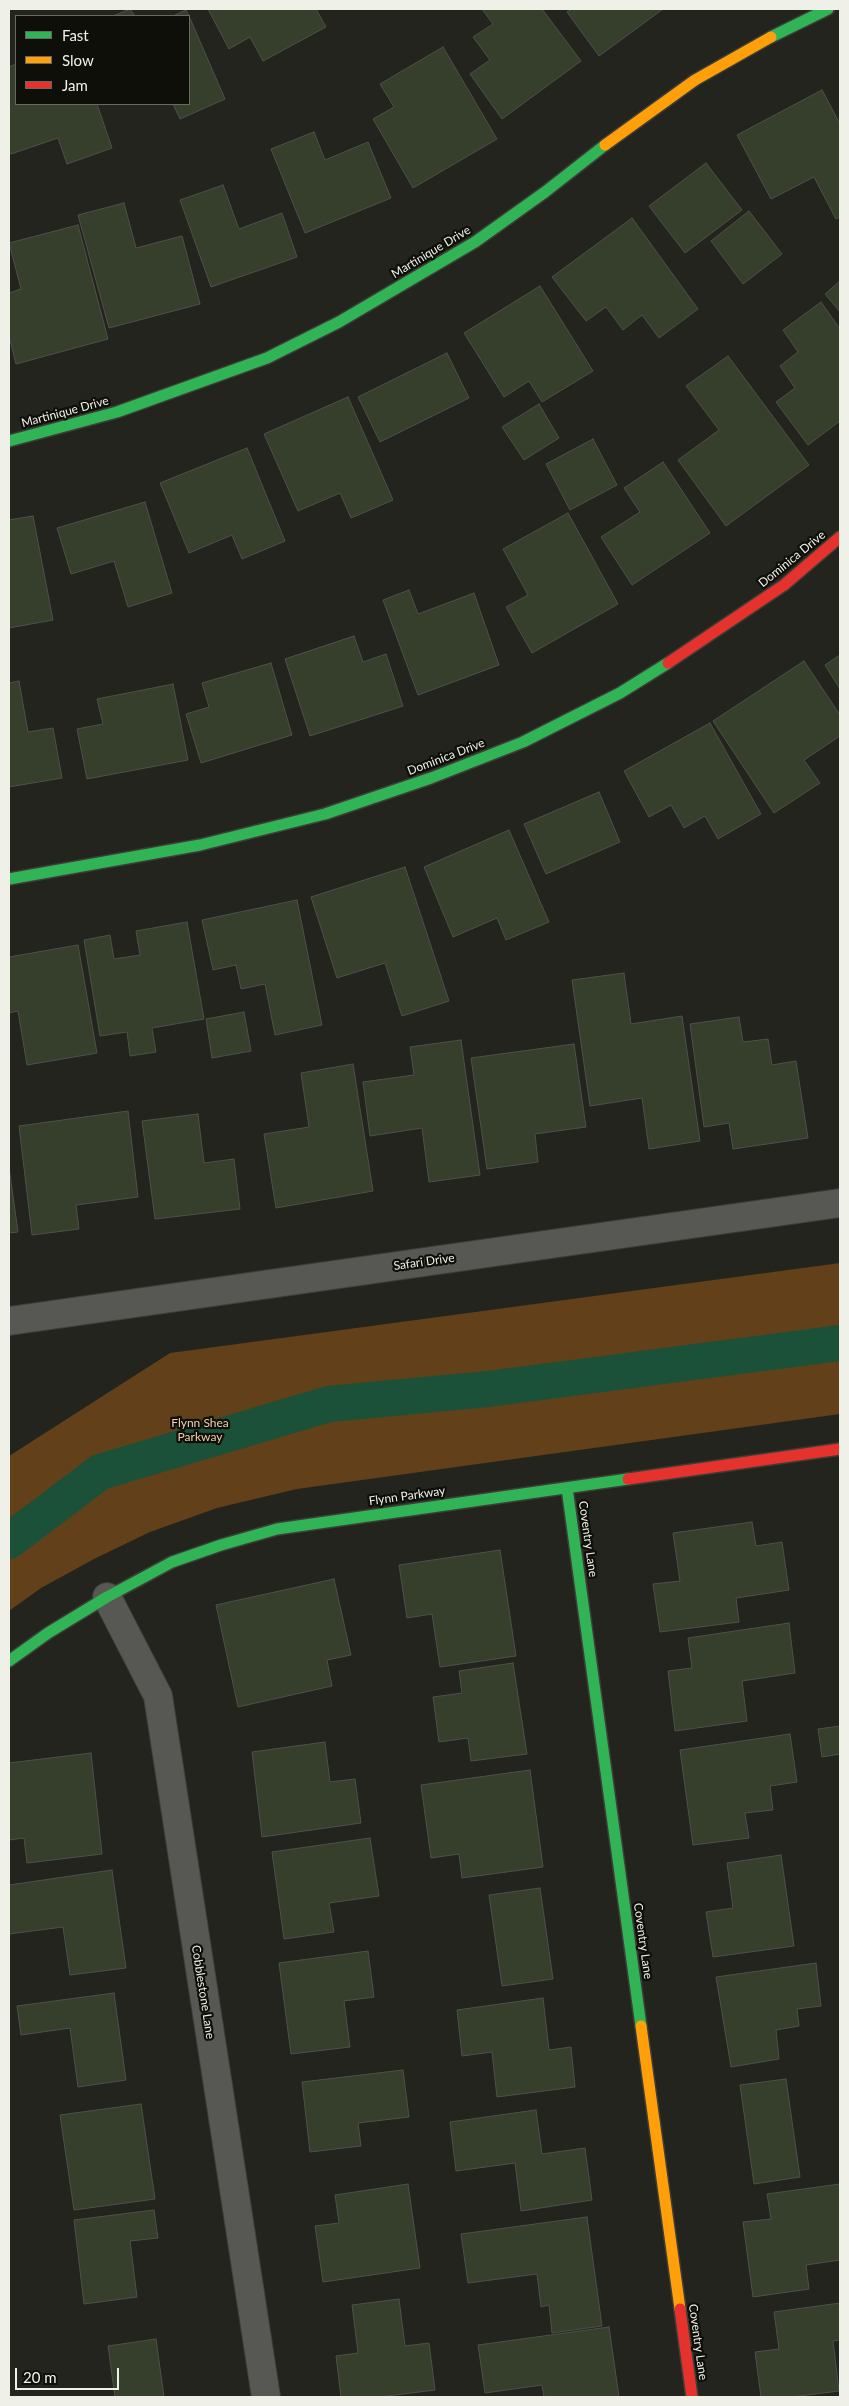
<!DOCTYPE html>
<html>
<head>
<meta charset="utf-8">
<style>
  body { margin:0 }
  #map { position:relative; width:849px; height:2406px; overflow:hidden; background:#23241d; font-family:Lato,sans-serif }
  canvas { display:block }
  .frame { position:absolute; inset:0; border:10px solid #eff1e8; pointer-events:none }
  .legend { position:absolute; left:15px; top:15px; width:175px; height:90px; box-sizing:border-box; background:#0f0f0a; border:1px solid #696963; margin:0; padding:6px 9px; list-style:none; font-size:15px; color:#eff1e8 }
  .legend li { display:flex; align-items:center; gap:10px; height:25px }
  .legend b { width:25px; border:1px solid #696963 }
  .scale { position:absolute; left:15px; top:2368px; width:104px; height:22px; box-sizing:border-box; border:2px solid #eff1e8; border-top:0; padding-left:6px; font-size:15px; line-height:18px; white-space:nowrap; color:#eff1e8; -webkit-text-stroke:4px #0f0f0a; paint-order:stroke }
</style>
</head>
<body>
<div id="map">
<canvas width="849" height="2406"></canvas>
<div class="frame"></div>
<ul class="legend">
<li><b style="height:6px;background:#30b455"></b>Fast</li>
<li><b style="height:6px;background:#ff9f0a"></b>Slow</li>
<li><b style="height:6px;background:#e5322d"></b>Jam</li>
</ul>
<div class="scale">20 m</div>
</div>
<script>
const ctx = document.querySelector('canvas').getContext('2d');
ctx.lineJoin = 'round';
function fillPath(path, color) {
  ctx.fillStyle = color;
  ctx.fill(path, 'evenodd');
}
function shape(rows) {
  const path = new Path2D();
  for (const r of rows) {
    path.moveTo(r[0], r[1]);
    for (let i = 2; i < r.length; i += 2) path.lineTo(r[i], r[i + 1]);
  }
  return path;
}
function trace(path, color, width, dash) {
  ctx.strokeStyle = color;
  ctx.lineWidth = width;
  ctx.lineCap = dash ? 'butt' : 'round';
  ctx.setLineDash(dash || []);
  ctx.stroke(path);
}
function write(font, color, halo, rows, align = 'center') {
  ctx.font = font + ' Lato,sans-serif';
  ctx.lineWidth = 4.5;
  ctx.setLineDash([]);
  ctx.textBaseline = 'middle';
  ctx.strokeStyle = halo;
  ctx.fillStyle = color;
  for (const [text, x, y, turn = 0] of rows) {
    ctx.save();
    ctx.translate(x, y);
    ctx.rotate((+turn || 0) * Math.PI / 180);
    ctx.textAlign = isNaN(turn) ? turn : align;
    if (halo) ctx.strokeText(text, 0, 0);
    ctx.fillText(text, 0, 0);
    ctx.restore();
  }
}
const green = shape([
  [840,1263,840,1414,297,1489,217,1508,150,1532,94,1559,41,1588,9,1611,9,1456,170,1353]
]);
const canal = shape([
  [9,1541,100,1472,329,1404,488,1389,840,1343]
]);
const building = shape([
  [130,9,135,16,113,16,130,9],
  [208,9,316,9,326,27,263,61,250,37,229,49,208,9],
  [482,9,542,9,581,61,502,119,470,74,490,60,473,37,493,24,482,9],
  [572,9,663,9,599,56,567,12,572,9],
  [186,10,189,16,173,16,186,10],
  [189,16,225,99,180,119,173,104,189,104,189,16],
  [443,47,497,139,413,188,373,119,394,107,380,84,443,47],
  [16,64,16,104,97,104,112,148,67,164,58,138,11,154,9,149,9,67,16,64],
  [822,90,840,124,840,217,836,219,814,177,771,199,737,135,822,90],
  [314,132,325,160,368,142,391,198,305,233,271,149,314,132],
  [706,163,742,210,685,253,649,206,706,163],
  [223,185,239,229,282,213,297,257,211,287,180,200,223,185],
  [124,203,136,248,182,236,200,304,109,328,78,215,124,203],
  [749,211,782,254,743,284,711,241,749,211],
  [632,218,698,309,659,338,642,315,623,330,606,307,586,321,552,277,632,218],
  [78,225,108,339,16,364,9,336,9,293,21,289,9,243,78,225],
  [840,281,840,312,825,294,840,281],
  [540,286,593,371,542,402,529,381,504,397,464,333,540,286],
  [821,302,840,329,840,421,808,445,776,402,795,388,780,366,798,352,783,330,821,302],
  [447,353,469,398,380,442,358,397,447,353],
  [728,356,809,465,726,526,678,460,719,430,686,386,728,356],
  [348,397,393,500,351,518,340,493,298,511,264,434,348,397],
  [539,404,559,438,524,460,502,427,539,404],
  [593,439,617,485,570,510,546,464,593,439],
  [247,448,285,541,242,559,232,535,189,553,160,483,247,448],
  [663,462,710,533,632,585,601,537,640,512,624,488,663,462],
  [145,502,172,593,128,607,114,561,71,574,57,528,145,502],
  [568,513,618,604,532,653,506,607,528,595,503,549,568,513],
  [33,516,53,620,9,628,9,520,33,516],
  [409,590,418,614,474,593,499,665,418,695,383,600,409,590],
  [354,636,363,662,386,654,403,706,310,736,285,659,354,636],
  [840,655,840,689,825,665,840,655],
  [804,661,840,715,840,736,804,760,820,783,774,813,713,721,804,661],
  [271,663,292,735,201,763,186,714,209,707,202,683,271,663],
  [19,681,28,732,53,728,62,778,9,787,9,683,19,681],
  [173,684,188,760,87,779,77,729,103,724,97,699,173,684],
  [710,723,761,814,718,839,705,816,684,828,671,805,649,817,624,771,710,723],
  [599,792,620,842,546,874,524,824,599,792],
  [509,830,549,922,506,940,497,918,453,937,424,867,509,830],
  [405,867,449,1001,402,1016,385,963,337,978,311,897,405,867],
  [297,900,322,1025,275,1035,265,984,241,989,236,965,213,970,202,920,297,900],
  [187,922,204,1019,152,1028,156,1052,130,1056,127,1032,100,1036,84,940,110,935,114,959,140,955,136,931,187,922],
  [78,945,97,1053,27,1065,18,1011,9,1013,9,957,78,945],
  [624,973,631,1024,682,1016,700,1141,649,1149,642,1098,590,1106,572,980,624,973],
  [244,1012,251,1051,212,1058,206,1019,244,1012],
  [739,1017,743,1042,768,1039,772,1065,796,1061,808,1138,733,1149,729,1123,704,1127,690,1024,739,1017],
  [461,1040,480,1175,429,1182,422,1128,370,1136,363,1082,414,1075,410,1047,461,1040],
  [574,1044,586,1127,535,1134,538,1162,487,1169,471,1058,574,1044],
  [353,1064,373,1191,276,1208,264,1134,309,1127,301,1073,353,1064],
  [128,1111,138,1197,76,1205,79,1229,32,1235,19,1126,128,1111],
  [198,1114,204,1163,234,1159,240,1209,155,1219,142,1121,198,1114],
  [9,1167,18,1232,9,1233,9,1167],
  [752,1522,756,1546,782,1542,789,1590,736,1598,739,1622,660,1632,653,1584,680,1581,673,1533,752,1522],
  [500,1550,516,1656,440,1667,432,1614,407,1618,399,1565,500,1550],
  [334,1579,351,1655,327,1660,332,1686,238,1707,216,1605,334,1579],
  [789,1623,795,1673,742,1681,747,1721,675,1731,668,1671,692,1668,688,1638,789,1623],
  [513,1663,527,1754,471,1761,468,1738,439,1742,433,1697,462,1693,459,1671,513,1663],
  [840,1726,840,1754,822,1757,818,1729,840,1726],
  [790,1734,797,1782,770,1786,773,1810,745,1813,749,1838,693,1845,680,1750,790,1734],
  [325,1742,330,1782,355,1779,361,1823,262,1837,252,1752,325,1742],
  [91,1753,102,1854,27,1863,24,1838,9,1840,9,1763,91,1753],
  [530,1770,543,1867,462,1878,459,1854,431,1858,421,1785,530,1770],
  [370,1838,379,1896,329,1903,334,1932,284,1939,272,1852,370,1838],
  [781,1855,794,1946,713,1957,706,1912,733,1908,727,1863,781,1855],
  [112,1870,126,1968,70,1975,63,1927,9,1934,9,1885,112,1870],
  [540,1888,553,1979,502,1986,489,1895,540,1888],
  [368,1951,374,1997,344,2001,350,2047,291,2054,279,1963,368,1951],
  [816,1963,821,2006,797,2009,799,2026,776,2030,779,2059,731,2067,716,1977,816,1963],
  [114,1993,126,2080,78,2087,70,2028,21,2035,17,2006,114,1993],
  [543,1998,549,2050,571,2047,575,2087,497,2097,492,2052,462,2056,457,2010,543,1998],
  [403,2070,409,2117,358,2123,361,2146,310,2152,302,2082,403,2070],
  [786,2079,800,2177,754,2184,740,2085,786,2079],
  [141,2104,155,2199,74,2210,60,2115,141,2104],
  [536,2110,542,2154,585,2148,592,2200,521,2211,515,2163,456,2171,450,2122,536,2110],
  [408,2184,420,2268,323,2282,315,2226,339,2223,335,2195,408,2184],
  [840,2184,840,2260,806,2265,809,2289,753,2297,743,2222,771,2219,767,2194,840,2184],
  [154,2210,158,2238,130,2241,137,2297,84,2304,74,2220,154,2210],
  [587,2217,602,2326,552,2333,549,2305,541,2307,537,2274,468,2283,461,2234,587,2217],
  [399,2299,405,2346,429,2343,435,2390,379,2397,341,2397,336,2356,358,2353,352,2305,399,2299],
  [840,2303,840,2340,833,2341,839,2391,792,2397,761,2397,755,2352,779,2349,774,2312,840,2303],
  [609,2327,619,2397,544,2397,542,2385,485,2393,478,2345,609,2327],
  [156,2339,164,2397,115,2397,108,2346,156,2339]
]);
const street = shape([
  [9,1321,840,1203],
  [107,1597,158,1696,266,2397]
]);
const fast = shape([
  [771,37,828,9],
  [9,441,117,412,267,358,339,322,475,242,545,192,605,145],
  [9,879,200,845,325,814,431,778,523,742,620,693,668,663],
  [567,1488,641,2026],
  [9,1661,48,1633,107,1597,172,1562,221,1545,277,1529,628,1479]
]);
const slow = shape([
  [605,145,695,80,771,37],
  [641,2026,680,2309]
]);
const jam = shape([
  [668,663,784,585,840,537],
  [628,1479,840,1449],
  [680,2309,692,2397]
]);
const streetNames = [
  ["Martinique Drive",431,252,-31],
  ["Martinique Drive",65,412,-15],
  ["Dominica Drive",792,559,-39],
  ["Dominica Drive",446,757,-21],
  ["Safari Drive",424,1262,-8],
  ["Flynn Parkway",407,1496,-8],
  ["Coventry Lane",588,1539,82],
  ["Coventry Lane",643,1941,82],
  ["Cobblestone Lane",203,1992,81],
  ["Coventry Lane",698,2342,82]
];
const parkNames = [
  ["Flynn Shea",200,1423],
  ["Parkway",200,1437]
];
fillPath(green, '#61401a');
trace(canal, '#1a5138', 36);
fillPath(building, '#353f2b');
trace(building, '#4e514b', 1);
trace(street, '#3d3e39', 30);
trace(fast, '#3d3e39', 14);
trace(slow, '#3d3e39', 14);
trace(jam, '#3d3e39', 14);
trace(street, '#575853', 28);
trace(fast, '#30b455', 11);
trace(slow, '#ff9f0a', 11);
trace(jam, '#e5322d', 11);
write('12px', '#eff1e8', '#0f0f0a', streetNames);
write('12px', '#f3ceac', '#0f0f0a', parkNames);
</script>
</body>
</html>
